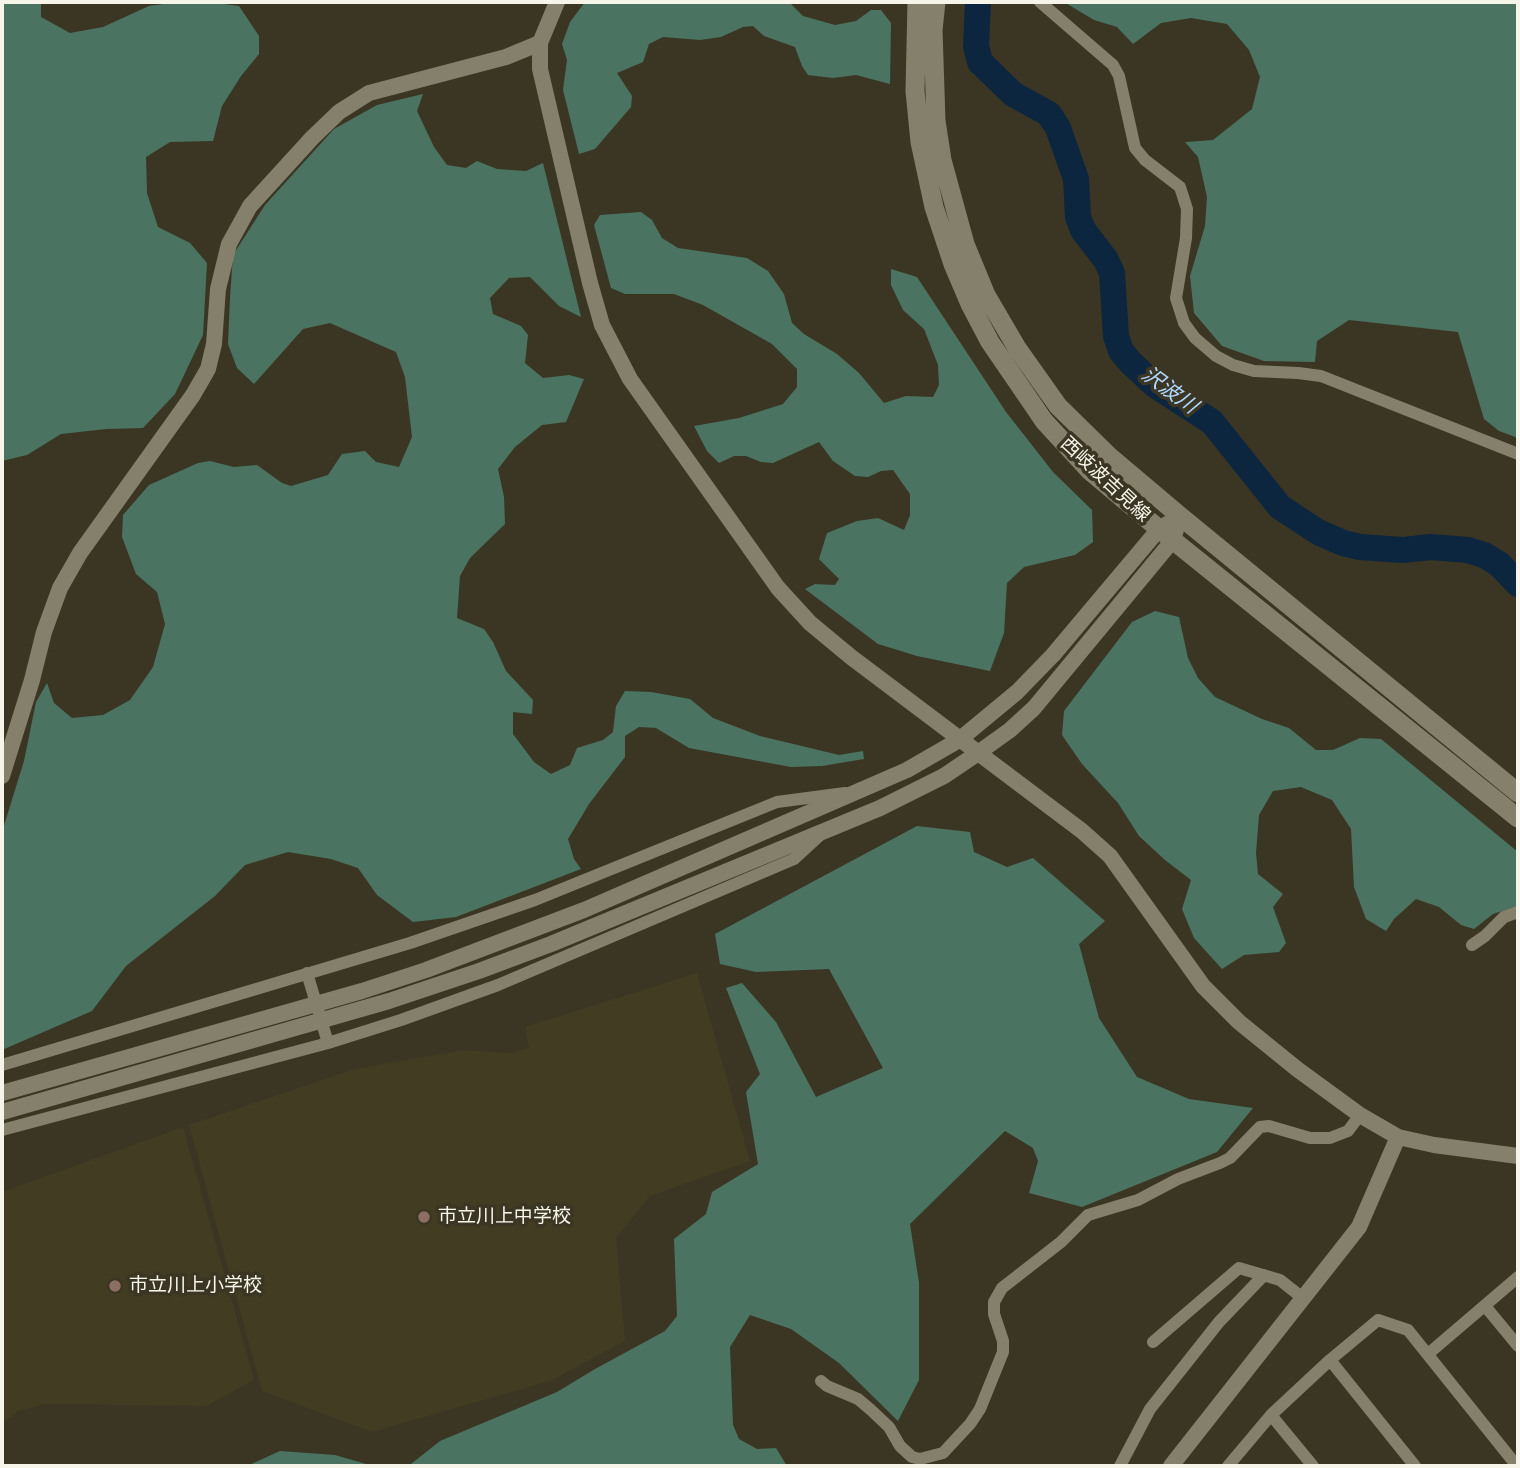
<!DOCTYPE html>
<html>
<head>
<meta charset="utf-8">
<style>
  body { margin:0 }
  #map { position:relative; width:1520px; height:1468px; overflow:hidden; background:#3b3623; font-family:"Archivo Narrow",sans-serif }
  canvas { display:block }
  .frame { position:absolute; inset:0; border:4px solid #f7f5e9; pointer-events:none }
</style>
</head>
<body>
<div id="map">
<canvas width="1520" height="1468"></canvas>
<div class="frame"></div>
</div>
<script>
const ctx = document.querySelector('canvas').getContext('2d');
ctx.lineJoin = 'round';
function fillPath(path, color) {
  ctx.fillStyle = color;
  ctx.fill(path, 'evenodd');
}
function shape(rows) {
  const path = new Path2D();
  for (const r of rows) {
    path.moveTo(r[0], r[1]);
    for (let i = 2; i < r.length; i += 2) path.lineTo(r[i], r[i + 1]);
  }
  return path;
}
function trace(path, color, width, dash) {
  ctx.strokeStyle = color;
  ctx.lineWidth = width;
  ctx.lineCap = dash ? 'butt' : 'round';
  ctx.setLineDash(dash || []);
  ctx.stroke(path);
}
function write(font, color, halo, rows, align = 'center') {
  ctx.font = font + ' "Archivo Narrow","Noto Sans JP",sans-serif';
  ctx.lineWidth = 7;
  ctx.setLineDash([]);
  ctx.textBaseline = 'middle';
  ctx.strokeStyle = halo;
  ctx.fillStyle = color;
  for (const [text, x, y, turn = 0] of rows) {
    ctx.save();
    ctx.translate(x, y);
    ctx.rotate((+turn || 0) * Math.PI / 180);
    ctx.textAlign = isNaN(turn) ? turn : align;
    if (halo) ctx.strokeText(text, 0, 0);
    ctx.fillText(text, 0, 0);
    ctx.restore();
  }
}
const built = shape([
  [697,973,750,1161,650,1196,616,1238,625,1341,550,1381,372,1432,262,1391,189,1125,355,1069,464,1050,509,1053,529,1048,525,1027],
  [183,1127,254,1380,206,1406,45,1404,18,1411,2,1423,2,1192]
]);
const forest = shape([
  [2,2,41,2,41,17,70,33,103,27,149,6,178,2,209,2,239,6,259,36,259,54,241,76,222,106,213,141,170,142,146,157,147,193,158,227,190,243,207,263,203,335,175,394,143,428,106,429,61,434,27,455,2,461],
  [585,2,789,2,803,16,835,25,856,21,871,10,881,10,891,23,890,84,856,75,833,78,808,75,802,66,795,47,764,36,753,26,743,27,721,37,700,40,663,37,649,44,643,62,617,73,632,96,631,107,595,149,579,154,563,90,567,60,562,44,570,22],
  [1064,2,1518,2,1518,438,1499,431,1484,419,1458,332,1349,320,1317,341,1315,362,1264,361,1222,346,1194,313,1190,276,1205,226,1207,197,1198,157,1185,142,1213,140,1252,109,1260,77,1249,50,1227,24,1191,18,1161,23,1133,44,1117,27,1094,20],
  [423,94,417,111,434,147,447,165,466,168,477,161,497,169,526,171,543,163,581,317,559,306,530,277,509,278,490,298,493,314,521,326,528,335,525,363,543,378,569,375,584,379,566,422,542,425,515,447,498,469,504,497,505,524,470,558,460,576,457,618,484,629,493,642,506,671,533,700,532,714,513,712,513,734,534,762,551,774,570,765,577,748,603,740,613,732,616,706,625,691,651,692,690,699,713,718,760,736,839,755,863,751,864,759,822,766,791,767,689,748,656,728,639,727,625,736,625,757,589,804,568,839,574,859,581,869,456,917,413,922,377,895,358,868,331,859,288,852,245,865,215,896,126,966,92,1011,2,1050,2,832,24,761,36,702,47,683,54,703,72,718,103,715,130,700,153,667,165,624,157,592,136,574,122,537,123,515,149,485,198,463,210,461,234,467,257,465,282,483,291,486,328,475,342,454,365,451,376,462,399,467,412,437,405,377,396,352,330,323,303,329,254,384,237,368,228,344,230,298,233,255,265,205,334,129,377,105],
  [641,212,652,220,662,238,678,248,747,258,768,271,784,294,792,323,804,334,837,354,859,373,884,403,906,396,933,397,939,385,938,365,924,329,903,310,891,285,891,269,917,277,1006,412,1053,472,1092,510,1093,542,1075,555,1024,567,1007,583,1004,633,990,671,917,656,878,644,805,589,815,584,835,585,839,579,819,559,827,533,857,521,878,518,904,530,910,515,910,494,893,470,881,471,868,477,855,476,833,461,819,442,773,463,761,462,746,456,734,456,719,463,707,451,694,426,739,418,783,404,797,387,797,369,772,344,703,305,674,294,625,294,611,288,594,225,600,215],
  [1155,611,1179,617,1188,658,1198,678,1215,697,1262,719,1289,728,1316,750,1333,750,1360,738,1381,739,1518,852,1518,906,1493,914,1474,929,1461,925,1439,907,1416,899,1394,919,1386,931,1366,919,1354,887,1351,829,1332,800,1301,787,1273,791,1259,815,1256,853,1258,874,1283,894,1273,907,1286,943,1279,952,1244,955,1222,969,1194,938,1182,909,1191,880,1165,860,1139,836,1118,803,1082,764,1062,735,1064,711,1132,622],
  [917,826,970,832,974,852,1007,867,1033,858,1105,921,1079,944,1099,1018,1137,1077,1189,1099,1253,1108,1217,1152,1082,1207,1029,1193,1038,1161,1033,1148,1005,1131,910,1224,919,1283,919,1380,898,1421,839,1363,791,1329,750,1315,730,1347,733,1425,739,1439,757,1449,776,1448,787,1466,646,1466,643,1464,629,1466,411,1466,411,1464,440,1441,557,1392,595,1369,665,1331,677,1316,674,1239,706,1214,712,1192,758,1164,746,1092,760,1074,726,988,742,983,776,1022,816,1097,883,1068,829,969,756,972,720,964,715,934],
  [280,1451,335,1455,373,1466,247,1466]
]);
const river = shape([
  [978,2,976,46,980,62,1013,94,1049,114,1058,128,1076,179,1078,217,1083,230,1106,260,1112,273,1116,336,1121,351,1131,363,1155,385,1212,422,1280,507,1318,532,1343,543,1360,547,1403,550,1431,547,1468,550,1484,555,1499,564,1518,584]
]);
const minor = shape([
  [1040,2,1113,65,1119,76,1135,148,1145,160,1180,187,1187,209,1186,238,1176,298,1184,323,1195,338,1216,356,1233,365,1254,371,1298,373,1321,376,1518,454],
  [1472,945,1485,936,1504,917,1518,912],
  [307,973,328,1043],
  [2,1065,410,943,535,900,777,802,845,793],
  [2,1130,328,1043,401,1020,498,985,794,859,819,836],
  [1485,1306,1518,1346],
  [1153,1342,1239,1268,1280,1280,1304,1299],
  [1428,1354,1518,1277],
  [1330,1360,1415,1466],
  [821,1381,827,1386,858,1399,871,1410,889,1427,900,1446,912,1457,920,1459,943,1453,970,1424,980,1409,1003,1352,1003,1341,994,1314,994,1302,1002,1288,1061,1242,1088,1215,1138,1200,1178,1179,1220,1163,1230,1158,1260,1127,1269,1126,1310,1138,1330,1138,1348,1131,1360,1115],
  [1271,1415,1313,1466],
  [1120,1466,1150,1409,1219,1322,1264,1275],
  [1228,1466,1271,1415,1330,1360,1378,1320,1408,1330,1517,1466]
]);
const tertiary = shape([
  [557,2,540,43,540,69,590,283,602,325,630,379,778,588,810,623,851,657,1082,831,1110,856,1203,986,1239,1022,1297,1069,1360,1115,1398,1137,1434,1145,1518,1156],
  [2,776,32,680,44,632,60,588,80,553,193,395,208,369,214,344,218,289,229,244,250,206,312,138,339,112,369,93,506,57,540,43],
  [2,1093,362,991,426,970,584,910,907,770,959,740,1017,692,1053,655,1159,529,1167,524],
  [2,1112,389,1001,479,971,551,944,880,808,944,776,978,753,1010,730,1034,708,1173,540,1180,516],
  [1171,1466,1359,1227,1398,1137]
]);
const secondary = shape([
  [917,2,915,91,920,142,934,207,953,264,970,304,990,342,1044,421,1090,471,1159,529,1518,818],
  [936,2,933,30,936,121,942,160,965,244,986,295,1017,348,1058,406,1109,456,1180,516,1518,793]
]);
const markers = [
  [424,1217,7,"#8d6e63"],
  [115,1286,7,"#8d6e63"]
];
const streetNames = [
  ["西岐波吉見線",1105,480,43]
];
const poiNames = [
  ["市立川上中学校",438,1217],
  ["市立川上小学校",129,1286]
];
const waterNames = [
  ["沢波川",1169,391,36]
];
fillPath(built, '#423c22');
fillPath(forest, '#4a7461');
trace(river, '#0c263f', 26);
trace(minor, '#85806b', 12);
trace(tertiary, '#85806b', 16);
trace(secondary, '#85806b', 19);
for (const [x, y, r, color] of markers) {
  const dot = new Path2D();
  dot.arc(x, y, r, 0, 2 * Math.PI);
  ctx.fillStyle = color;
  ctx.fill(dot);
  trace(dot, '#3b3623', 2.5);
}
write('19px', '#f7f5e9', '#3b3623', streetNames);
write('19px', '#f7f5e9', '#3b3623', poiNames, 'left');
write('italic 21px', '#b0d7ff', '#3b3623', waterNames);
</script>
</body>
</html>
